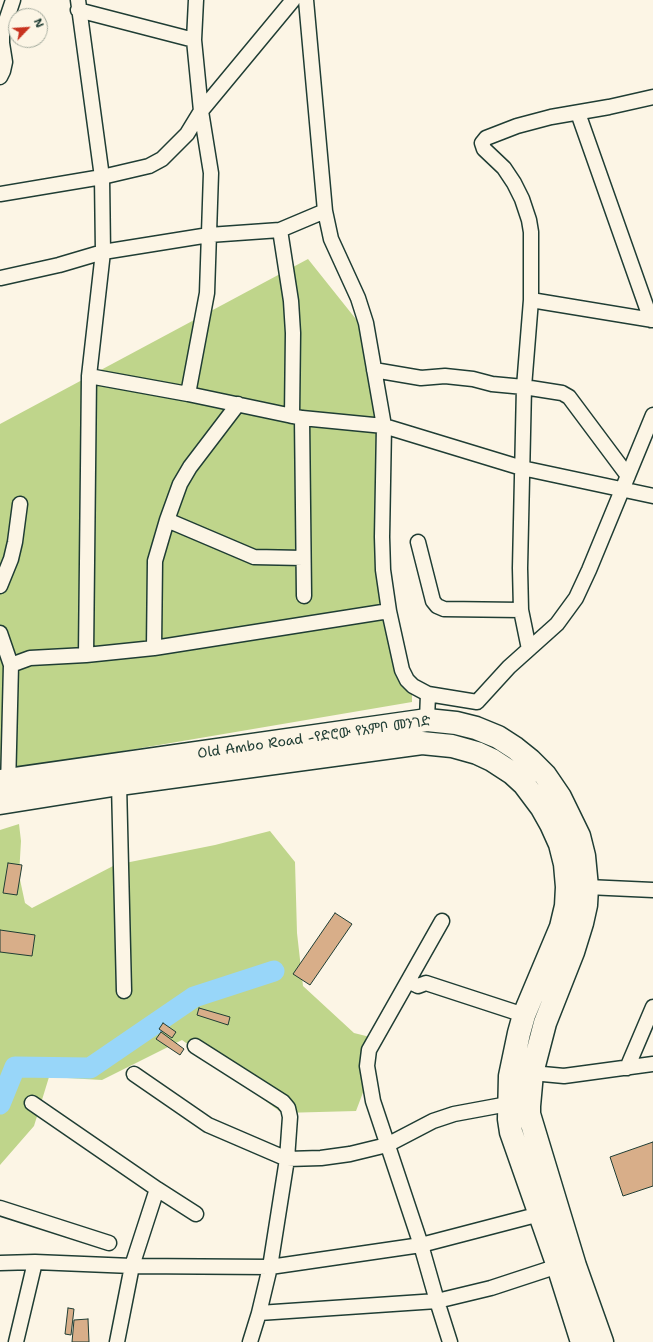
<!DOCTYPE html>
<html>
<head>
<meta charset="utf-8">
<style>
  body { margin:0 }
  #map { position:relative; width:653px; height:1342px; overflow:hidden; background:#fcf5e5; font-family:"Shantell Sans",sans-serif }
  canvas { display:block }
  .north { position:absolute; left:8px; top:8px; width:40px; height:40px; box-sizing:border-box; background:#fcf5e5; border:1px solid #a4ab9e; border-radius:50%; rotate:65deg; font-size:11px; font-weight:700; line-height:16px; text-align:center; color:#1f3d34 }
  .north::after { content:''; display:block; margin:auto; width:14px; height:18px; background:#c8321e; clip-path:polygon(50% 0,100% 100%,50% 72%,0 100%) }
</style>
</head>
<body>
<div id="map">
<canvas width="653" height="1342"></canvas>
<div class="north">N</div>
</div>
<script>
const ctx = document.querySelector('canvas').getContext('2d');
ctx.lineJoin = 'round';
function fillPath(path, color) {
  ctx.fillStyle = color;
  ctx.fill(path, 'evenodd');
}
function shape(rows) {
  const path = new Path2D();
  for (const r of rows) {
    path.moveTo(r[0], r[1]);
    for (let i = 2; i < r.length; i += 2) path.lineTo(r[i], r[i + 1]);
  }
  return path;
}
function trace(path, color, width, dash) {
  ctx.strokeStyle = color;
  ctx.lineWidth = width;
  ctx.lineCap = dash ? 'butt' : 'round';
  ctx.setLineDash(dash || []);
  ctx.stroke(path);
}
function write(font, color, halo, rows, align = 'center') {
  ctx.font = font + ' "Shantell Sans","Noto Sans Ethiopic",sans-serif';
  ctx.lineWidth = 4;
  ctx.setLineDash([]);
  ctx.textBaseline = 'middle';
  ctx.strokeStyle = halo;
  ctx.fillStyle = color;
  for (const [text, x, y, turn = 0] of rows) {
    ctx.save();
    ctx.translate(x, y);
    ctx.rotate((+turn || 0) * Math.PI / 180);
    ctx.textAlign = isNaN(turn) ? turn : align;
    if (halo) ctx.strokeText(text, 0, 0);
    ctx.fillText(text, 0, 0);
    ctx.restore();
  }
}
const green = shape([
  [308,259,371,338,379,443,374,541,386,607,412,689,412,702,0,772,0,424],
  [19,824,21,841,19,875,25,903,32,908,115,865,215,845,270,831,295,862,297,933,303,986,354,1033,374,1038,376,1058,356,1111,282,1113,182,1040,102,1080,49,1077,34,1126,0,1165,0,830]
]);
const river = shape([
  [0,1104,15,1067,90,1068,194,997,274,971]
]);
const building = shape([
  [8,863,22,865,17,895,3,893,8,863],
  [335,913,352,924,310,985,293,974,335,913],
  [0,930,35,935,32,956,0,952,0,930],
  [199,1008,230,1017,228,1025,197,1015,199,1008],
  [163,1023,176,1032,172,1038,159,1029,163,1023],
  [161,1032,184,1049,180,1055,156,1039,161,1032],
  [653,1142,653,1186,623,1196,610,1157,653,1142],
  [68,1308,74,1309,71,1335,65,1334,68,1308],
  [88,1319,89,1342,72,1342,74,1320,88,1319]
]);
const street = shape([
  [78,0,102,177,103,252,89,376,86,655],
  [306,0,325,211,331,239,358,298,366,323,384,426,382,537,383,570,389,611,402,670,407,680,413,686,428,694,427,720],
  [78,10,194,40,201,111,211,173,207,293,188,394,302,418,384,426,522,468,653,496],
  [194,40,196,0],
  [0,77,3,71,5,62,2,43,2,33,13,0],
  [578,113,651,320],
  [0,194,102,177,149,166,162,159,187,134,201,111,293,0],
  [280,230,291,301,293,333,292,416],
  [1,278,59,265,103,252,209,235,280,230,325,211],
  [531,300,653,320],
  [374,370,421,378,445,376,473,379,492,384,524,387,531,300,531,232,529,220,522,199,514,183,504,168,484,149,482,143,486,138,517,126,551,117,609,107,653,97],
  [89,376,188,394],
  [302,418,304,596],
  [167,520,254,557,303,558],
  [418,542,433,601,437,606,444,609,521,610],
  [0,586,11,559,15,542,20,504],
  [0,633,11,665],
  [154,648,155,561,167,520,180,484,190,467,238,404],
  [529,649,521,610,520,568,524,387,562,393,569,397,628,476],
  [428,694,477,702,509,667,557,624,576,598,589,570,653,415],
  [119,784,124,991],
  [8,788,11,665,30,658,86,655,154,648,389,611],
  [587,887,653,890],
  [442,921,369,1050,367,1066,373,1101,421,1245,437,1301,450,1342],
  [408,981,418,986,426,983,524,1015],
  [195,1046,283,1102,288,1108,290,1117,287,1159,270,1267,259,1313,250,1342],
  [627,1068,653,1007],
  [532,1073,564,1076,653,1064],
  [134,1074,208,1125,287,1159,321,1158,350,1154,387,1145,433,1121,454,1114,508,1104],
  [32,1103,157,1189,132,1266,117,1342],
  [157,1189,196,1214],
  [0,1208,109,1243],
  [0,1263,35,1262,132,1266,270,1267,421,1245,540,1214],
  [259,1313,437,1301,491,1288,558,1266],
  [16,1342,35,1262]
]);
const primary = shape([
  [0,781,427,720,456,723,476,728,498,737,515,748,530,760,545,775,560,797,579,836,584,856,587,887,586,905,582,923,573,952,545,1023,532,1073,529,1106,529,1114,575,1266,602,1342],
  [0,803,119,784,422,743,452,746,477,753,492,760,512,773,524,784,542,808,551,824,560,844,565,864,567,887,566,906,561,927,524,1015,519,1033,510,1076,509,1119,511,1132,558,1266,582,1342]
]);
const streetNames = [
  ["Old Ambo Road -የድሮው የአምቦ መንገድ",314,738,-8]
];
fillPath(green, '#bfd58b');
trace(river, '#98d6f9', 21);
fillPath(building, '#d8ae89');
trace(building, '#1f3d34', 1);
trace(street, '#1f3d34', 17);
trace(primary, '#1f3d34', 25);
trace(street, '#fcf5e5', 14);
trace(primary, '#fcf5e5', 22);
write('14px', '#1f3d34', '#fcf5e5', streetNames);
</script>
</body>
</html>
